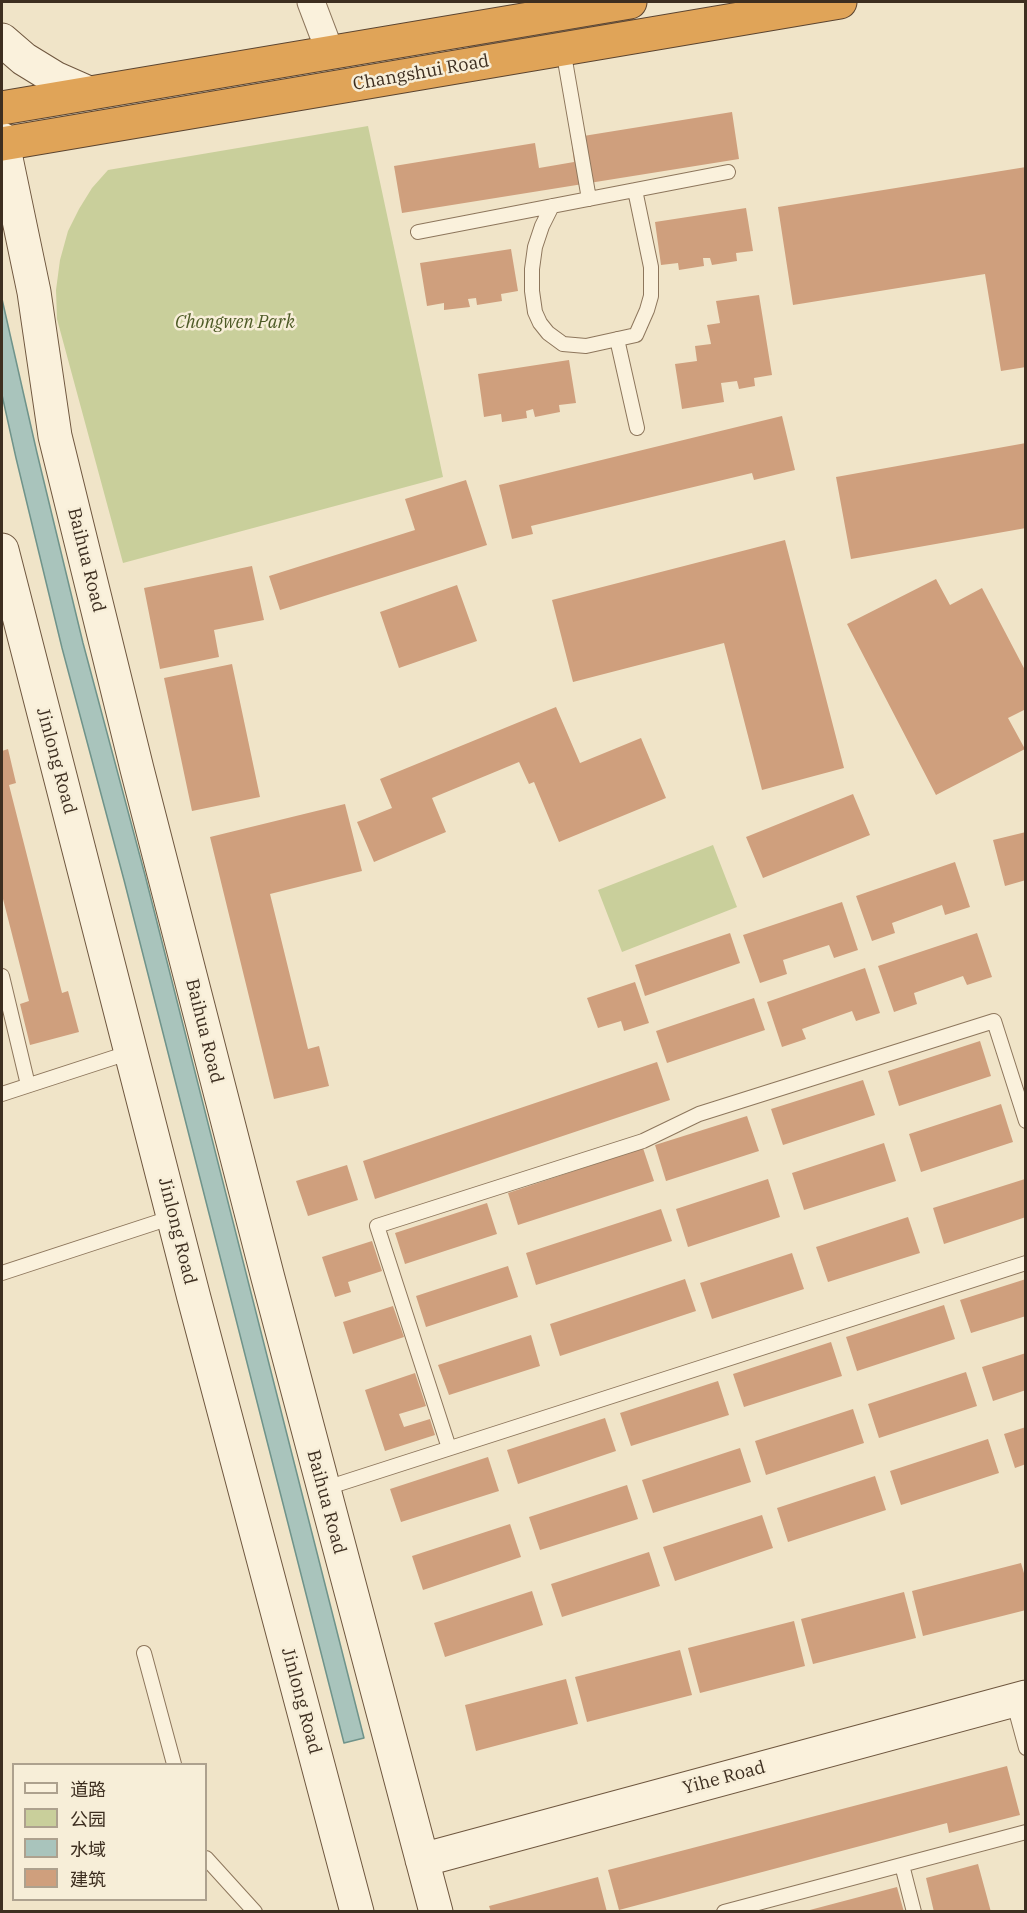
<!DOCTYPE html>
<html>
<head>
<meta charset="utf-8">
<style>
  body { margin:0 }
  #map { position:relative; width:1027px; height:1913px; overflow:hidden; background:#f0e4c8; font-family:"IBM Plex Serif","Noto Sans SC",serif }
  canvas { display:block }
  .frame { position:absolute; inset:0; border:3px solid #3d2e20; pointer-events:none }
  .legend { position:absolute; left:12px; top:1763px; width:195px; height:138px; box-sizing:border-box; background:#f7eed8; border:2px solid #ada18e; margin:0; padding:8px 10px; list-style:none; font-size:18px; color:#3d2e20 }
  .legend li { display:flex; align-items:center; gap:12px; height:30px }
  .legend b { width:30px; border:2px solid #ada18e }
</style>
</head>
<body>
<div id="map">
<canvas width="1027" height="1913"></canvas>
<div class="frame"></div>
<ul class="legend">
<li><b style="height:8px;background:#faf1dc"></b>道路</li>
<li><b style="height:16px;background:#c9cf9b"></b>公园</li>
<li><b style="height:16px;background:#a9c4bc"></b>水域</li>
<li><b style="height:16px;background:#cf9f7d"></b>建筑</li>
</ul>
</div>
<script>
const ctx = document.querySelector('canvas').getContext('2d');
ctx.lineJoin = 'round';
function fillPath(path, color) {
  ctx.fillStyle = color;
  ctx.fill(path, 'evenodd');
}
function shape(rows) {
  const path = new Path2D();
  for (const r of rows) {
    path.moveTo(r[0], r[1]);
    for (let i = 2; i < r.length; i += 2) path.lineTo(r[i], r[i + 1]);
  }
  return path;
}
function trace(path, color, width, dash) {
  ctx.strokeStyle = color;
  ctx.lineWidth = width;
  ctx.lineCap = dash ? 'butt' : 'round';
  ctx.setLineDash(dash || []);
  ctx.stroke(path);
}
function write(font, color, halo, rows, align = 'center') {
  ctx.font = font + ' "IBM Plex Serif",serif';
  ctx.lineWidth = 5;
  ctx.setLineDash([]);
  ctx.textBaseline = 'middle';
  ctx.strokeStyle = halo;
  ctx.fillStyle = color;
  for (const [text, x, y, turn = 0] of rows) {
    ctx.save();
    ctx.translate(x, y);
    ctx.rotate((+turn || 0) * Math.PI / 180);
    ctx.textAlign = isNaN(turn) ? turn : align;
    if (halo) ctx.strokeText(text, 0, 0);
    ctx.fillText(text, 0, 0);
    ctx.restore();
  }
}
const green = shape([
  [368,126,443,477,123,563,57,319,56,290,60,260,68,231,79,209,92,188,108,170],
  [713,845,737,907,622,952,598,890]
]);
const water = shape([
  [2,299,37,453,83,643,145,875,364,1738,344,1743,124,880,62,648,16,458,2,395,2,299]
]);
const building = shape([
  [732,112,739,159,402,213,394,166,535,143,539,168,574,162,571,138],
  [1026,167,1026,367,1001,371,985,274,793,305,778,207],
  [746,208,753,251,736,253,737,261,712,265,710,258,703,258,704,266,679,270,678,263,661,265,655,222],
  [511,249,518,291,501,294,502,301,477,305,476,298,468,299,470,307,444,310,444,303,427,306,420,263],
  [759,295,772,375,754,378,755,386,739,389,737,381,721,383,724,402,682,409,675,364,697,361,695,346,711,344,707,325,720,323,716,301],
  [569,360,576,403,559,405,560,412,535,417,533,409,526,411,527,418,502,422,501,414,484,417,478,374],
  [782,416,795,470,754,480,752,473,531,526,533,534,512,539,499,485],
  [1026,443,1026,528,851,559,836,477],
  [466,480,487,545,280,610,269,576,415,530,405,499],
  [785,540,844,768,762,790,724,643,573,682,552,600],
  [252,566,264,620,214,630,219,657,160,669,144,588],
  [936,579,950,605,982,588,1026,672,1026,709,1008,718,1025,749,936,795,847,624],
  [457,585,477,641,399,668,380,612],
  [232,664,260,797,192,811,164,678],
  [556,707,580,763,641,738,666,798,559,842,534,782,529,784,519,762,432,798,446,832,374,862,357,822,392,808,380,779],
  [8,749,16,783,9,785,62,993,68,991,79,1032,30,1045,20,1004,29,1001,2,895,2,751],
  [853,794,870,835,763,878,746,837],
  [345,804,362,871,270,894,308,1049,319,1046,329,1086,274,1099,210,837],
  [1026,832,1026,880,1005,886,993,840],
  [955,862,970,907,945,915,942,905,892,923,895,933,872,941,856,896],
  [842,902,858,950,834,958,829,945,783,960,787,974,760,983,743,935],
  [730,933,740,963,645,996,635,965],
  [977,933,992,977,967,985,963,976,914,993,917,1004,894,1012,878,966],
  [865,968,880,1013,856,1021,852,1011,802,1029,806,1039,782,1047,767,1002],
  [635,982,649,1023,624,1031,621,1021,598,1028,587,998],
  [754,998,765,1030,667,1063,656,1031],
  [980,1041,991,1076,899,1106,888,1071],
  [657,1062,670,1100,375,1199,363,1161],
  [863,1080,875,1115,783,1145,771,1109],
  [1001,1104,1013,1142,921,1172,909,1134],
  [747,1116,759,1151,666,1181,655,1145],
  [884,1143,896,1181,804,1210,792,1173],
  [643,1148,654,1181,518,1225,508,1193],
  [347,1165,358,1200,308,1216,296,1181],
  [768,1179,780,1217,688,1247,676,1209],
  [1025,1179,1026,1217,944,1244,933,1208],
  [487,1203,497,1234,405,1264,395,1233],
  [661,1209,672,1241,536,1285,526,1253],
  [908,1217,920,1253,828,1282,816,1247],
  [372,1241,382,1271,348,1282,351,1292,335,1297,322,1257],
  [792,1253,804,1289,712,1319,700,1283],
  [508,1266,518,1297,426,1327,416,1296],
  [685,1279,696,1311,560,1356,550,1324],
  [1026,1279,1026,1316,971,1333,960,1300],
  [944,1305,955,1339,857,1371,846,1337],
  [393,1306,404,1337,353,1354,343,1322],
  [531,1335,540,1366,449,1395,438,1365],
  [831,1342,842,1376,744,1407,733,1374],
  [1026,1353,1026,1390,993,1401,982,1367],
  [966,1372,977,1406,879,1438,868,1404],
  [415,1373,426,1406,399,1414,404,1427,430,1419,435,1435,385,1451,365,1390],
  [718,1381,729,1415,631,1446,620,1413],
  [853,1409,864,1443,766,1475,755,1441],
  [605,1418,616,1451,518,1484,507,1450],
  [1026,1427,1026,1464,1015,1468,1004,1434],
  [988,1439,999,1473,901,1505,890,1471],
  [740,1448,751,1482,653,1513,642,1480],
  [488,1457,499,1491,401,1522,390,1489],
  [875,1476,886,1510,788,1542,777,1508],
  [627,1485,638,1519,540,1550,529,1517],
  [762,1515,773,1548,675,1581,663,1547],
  [510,1524,521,1557,423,1590,412,1556],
  [649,1552,660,1586,562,1617,551,1584],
  [1021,1563,1026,1580,1026,1610,923,1636,912,1591],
  [532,1591,543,1625,445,1657,434,1623],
  [904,1592,916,1638,813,1664,801,1619],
  [794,1621,805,1666,700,1693,688,1648],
  [680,1650,692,1695,587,1722,575,1677],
  [566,1679,578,1724,476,1751,465,1705],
  [1007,1766,1020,1815,949,1833,947,1823,619,1910,608,1870],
  [978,1864,991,1912,934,1912,926,1878],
  [598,1877,607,1912,491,1912,489,1906],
  [897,1887,904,1912,807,1912,806,1911]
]);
const lane = shape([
  [563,49,589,199],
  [552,206,542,226,535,247,532,269,532,291,535,312,540,323,548,333,563,344,586,346,636,335,647,310,651,296,651,267,635,190],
  [418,232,728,172],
  [617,339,637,428],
  [2,976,28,1085],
  [2,1094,131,1052],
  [2,1273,173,1217],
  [449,1448,377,1226,643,1141,699,1114,994,1021,1026,1121],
  [323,1489,1026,1263],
  [144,1653,174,1764],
  [1013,1700,1026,1748],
  [206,1858,255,1912],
  [902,1865,914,1912],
  [724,1912,1026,1832]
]);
const street = shape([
  [311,2,330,52]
]);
const secondary = shape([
  [2,40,24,59,55,78,89,93],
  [2,139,34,292,55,436,137,769,268,1278,436,1912],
  [2,550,194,1298,357,1912],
  [422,1860,1026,1697]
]);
const highway = shape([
  [2,108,630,2],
  [2,144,840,2]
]);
const streetNames = [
  ["Changshui Road",421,73,-10],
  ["Baihua Road",86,560,76],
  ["Jinlong Road",56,761,75],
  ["Baihua Road",204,1031,76],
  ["Jinlong Road",177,1231,76],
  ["Baihua Road",326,1502,75],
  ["Jinlong Road",301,1701,75],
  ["Yihe Road",724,1778,-15]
];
const parkNames = [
  ["Chongwen Park",235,323]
];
fillPath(green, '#c9cf9b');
fillPath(water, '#a9c4bc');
trace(water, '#6f938a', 1.5);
fillPath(building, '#cf9f7d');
trace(lane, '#8d765c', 16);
trace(street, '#8d765c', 29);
trace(secondary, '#6f573f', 35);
trace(highway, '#5b4430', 35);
trace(lane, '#faf1dc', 14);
trace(street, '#faf1dc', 27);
trace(secondary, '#faf1dc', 33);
trace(highway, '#e0a458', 33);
write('18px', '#3d2e20', '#f7eed8', streetNames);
write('italic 18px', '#4d5a26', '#f7eed8', parkNames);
</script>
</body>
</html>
